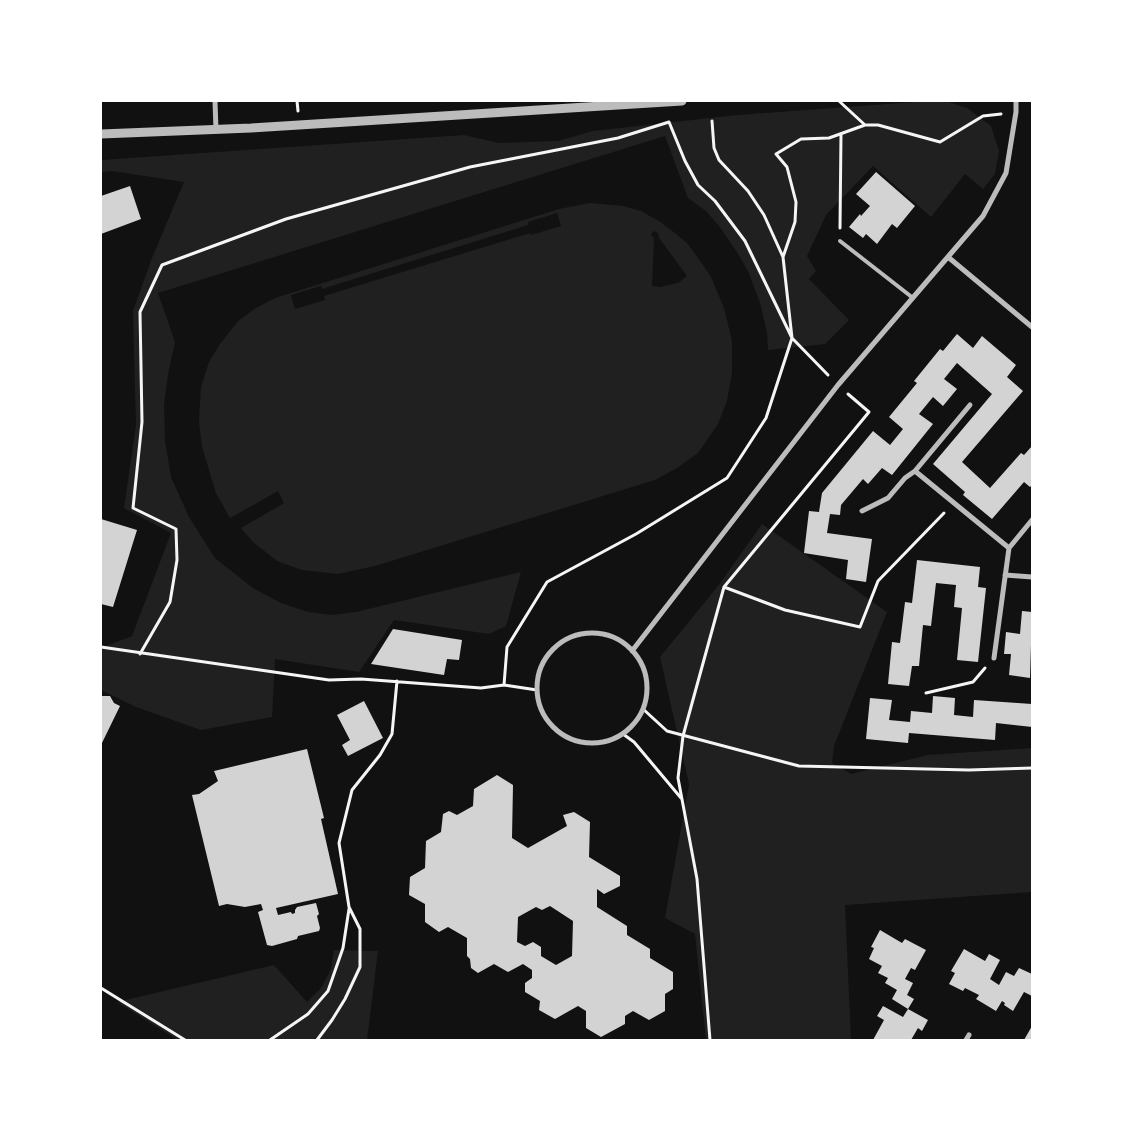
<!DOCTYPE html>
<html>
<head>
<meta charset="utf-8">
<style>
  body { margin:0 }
  #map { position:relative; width:1133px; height:1141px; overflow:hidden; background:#111; font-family:Helvetica,sans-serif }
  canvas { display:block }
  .frame { position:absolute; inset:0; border:102px solid #fff; pointer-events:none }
</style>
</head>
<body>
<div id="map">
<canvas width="1133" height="1141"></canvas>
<div class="frame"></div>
</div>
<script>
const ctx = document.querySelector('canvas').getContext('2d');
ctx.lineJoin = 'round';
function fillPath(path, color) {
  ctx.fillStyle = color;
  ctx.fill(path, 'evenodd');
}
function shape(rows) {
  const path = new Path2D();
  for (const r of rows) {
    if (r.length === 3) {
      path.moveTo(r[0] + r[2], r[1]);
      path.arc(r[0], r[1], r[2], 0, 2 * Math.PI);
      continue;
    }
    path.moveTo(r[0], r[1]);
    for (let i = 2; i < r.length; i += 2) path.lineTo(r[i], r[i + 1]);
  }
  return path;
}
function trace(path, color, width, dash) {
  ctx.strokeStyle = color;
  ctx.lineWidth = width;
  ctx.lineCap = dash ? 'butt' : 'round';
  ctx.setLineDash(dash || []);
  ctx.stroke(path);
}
const green = shape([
  [929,101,949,102,967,108,991,126,999,151,995,174,983,189,965,174,931,217,873,166,826,215,807,256,816,271,809,279,849,320,825,344,768,350,767,333,761,306,749,273,737,252,719,226,706,211,688,198,665,136,158,293,175,342,168,374,164,405,165,441,171,477,189,517,215,558,253,588,281,603,308,612,332,615,356,612,521,572,506,626,489,634,394,620,359,672,275,659,272,717,201,730,136,707,101,690,101,648,132,636,171,533,124,508,136,425,133,311,152,258,184,182,112,171,101,172,101,160,464,135,499,143,558,141,593,131,737,115],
  [590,203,623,206,641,211,659,221,675,233,687,243,701,262,711,277,724,308,732,341,732,373,727,401,718,424,698,453,677,468,655,480,375,566,338,574,302,570,277,561,253,542,241,528,284,503,278,491,230,518,216,493,202,447,199,422,201,387,209,362,220,344,238,321,256,308,275,298,559,209],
  [557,213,561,226,531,235,530,233,324,296,325,300,295,309,291,295,321,286,322,289,528,225,528,222],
  [653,231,658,233,659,238,687,276,678,283,660,287,652,286,654,238,651,235],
  [762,524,887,612,834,746,832,763,851,774,928,755,1032,748,1032,892,845,905,851,1040,706,1040,695,934,665,918,689,784,660,657,718,586],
  [334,950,378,951,367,1040,178,1040,117,1002,274,965,307,1002,321,988,331,969]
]);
const building = shape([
  [876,172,915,206,897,228,892,224,877,244,866,234,863,238,849,227,860,214,861,216,870,206,856,194],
  [130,186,141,219,101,234,101,196],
  [957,334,973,348,982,336,1016,365,1007,377,1023,391,962,462,990,488,1021,453,1024,455,1032,446,1032,485,1030,487,1024,482,992,519,963,495,965,492,933,464,992,394,957,363,944,379,957,389,943,406,933,397,919,414,933,424,892,475,882,468,868,484,863,479,841,505,840,515,830,514,827,533,872,539,866,582,846,579,848,560,804,553,809,511,819,512,822,493,873,431,890,445,903,429,889,417,917,383,914,381,940,349,943,351],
  [101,519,137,530,113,607,101,604],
  [917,560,980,567,978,587,986,588,978,662,957,660,962,608,954,607,956,585,936,583,931,626,923,625,919,666,912,666,909,686,888,684,892,642,900,643,905,602,912,603],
  [1022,611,1032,612,1030,678,1009,675,1011,654,1004,654,1006,632,1020,634],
  [393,629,462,640,459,660,447,659,444,675,371,664],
  [101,696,110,696,114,703,120,706,101,745],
  [933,696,955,698,954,715,973,717,974,700,1032,704,1032,727,996,723,995,740,909,733,908,743,866,739,870,698,892,700,889,720,910,722,911,711,932,713],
  [364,701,383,738,348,756,342,745,350,740,337,715],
  [307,749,324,818,321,819,338,894,276,908,278,915,291,912,292,914,295,913,295,910,297,907,316,903,319,914,317,916,320,928,319,931,298,936,297,939,272,946,267,945,258,912,263,910,261,904,245,907,227,904,219,906,192,795,199,794,218,781,214,771],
  [497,775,513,785,512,838,528,848,567,826,563,815,574,812,590,822,589,857,620,876,620,886,604,894,597,889,597,907,627,926,627,935,650,949,650,958,673,972,673,989,665,994,665,1011,649,1020,633,1011,625,1016,625,1024,601,1037,586,1028,586,1011,578,1006,555,1019,539,1010,540,1001,525,992,525,983,532,978,532,970,523,964,508,972,494,964,478,973,471,968,470,959,467,956,467,938,448,927,439,932,425,922,425,904,409,895,410,877,425,868,426,841,441,832,443,814,449,811,457,815,473,806,474,789],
  [550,906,573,921,572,956,556,965,541,956,541,947,533,942,525,946,517,942,518,917,536,907,542,910],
  [880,930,902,943,905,939,926,950,915,970,911,968,905,979,913,983,907,995,914,999,908,1009,928,1020,922,1031,918,1028,911,1040,873,1040,884,1020,877,1016,883,1006,903,1017,908,1009,892,999,897,990,885,983,888,978,878,973,882,966,869,959,874,948,871,947],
  [964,949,985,961,989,954,1000,960,990,979,999,985,1006,972,1014,976,1019,968,1032,974,1032,996,1024,992,1013,1011,1004,1005,1005,1003,1002,1001,996,1011,976,999,979,995,965,988,963,991,949,984,955,973,951,971],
  [1032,1026,1032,1040,1024,1040]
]);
const path = shape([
  [297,101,298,111],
  [839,101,865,125],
  [712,121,714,148,719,160,748,191,764,215,783,257,792,338,828,375],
  [840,228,841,134],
  [783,257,795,222,796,202,787,167,776,154,801,139,829,138,865,125,878,125,940,142,983,116,1001,114],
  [848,394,869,412,724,587,785,610,860,627,878,581,944,513],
  [101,647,329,680,361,679,481,688,504,685,537,690],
  [140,654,170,602,177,560,176,529,133,508,142,422,140,312,162,265,286,219,470,167,618,138,669,122,685,161,698,185,715,201,745,241,792,338,766,418,727,478,636,534,547,582,507,647,504,685],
  [926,693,973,682,985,668],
  [643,709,667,731,799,766,969,770,1032,768],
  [623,734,634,742,681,798],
  [101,988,185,1040],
  [270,1040,308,1014,328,991,343,948,349,909],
  [317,1040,332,1020,345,999,360,967,360,929,349,907,339,843,352,790,380,755,392,734,397,681],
  [710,1040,697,879,678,778,683,736,724,587]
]);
const service = shape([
  [840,241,913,298]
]);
const minor = shape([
  [215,101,216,130],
  [948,257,1032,327],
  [915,471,970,405],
  [862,511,888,498,905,478,915,471,1009,548,1032,520],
  [1005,575,1032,577],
  [592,688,55],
  [632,651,838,385,983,216,1006,173,1016,112,1016,101],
  [994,658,1009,548],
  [966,1040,969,1035]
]);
const tertiary = shape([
  [101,134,251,128,682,101]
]);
fillPath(green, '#202020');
fillPath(building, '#d3d3d3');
trace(path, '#f5f5f5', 3);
trace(service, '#bcbcbc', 4);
trace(minor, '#bcbcbc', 5);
trace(tertiary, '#bcbcbc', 9);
</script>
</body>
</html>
